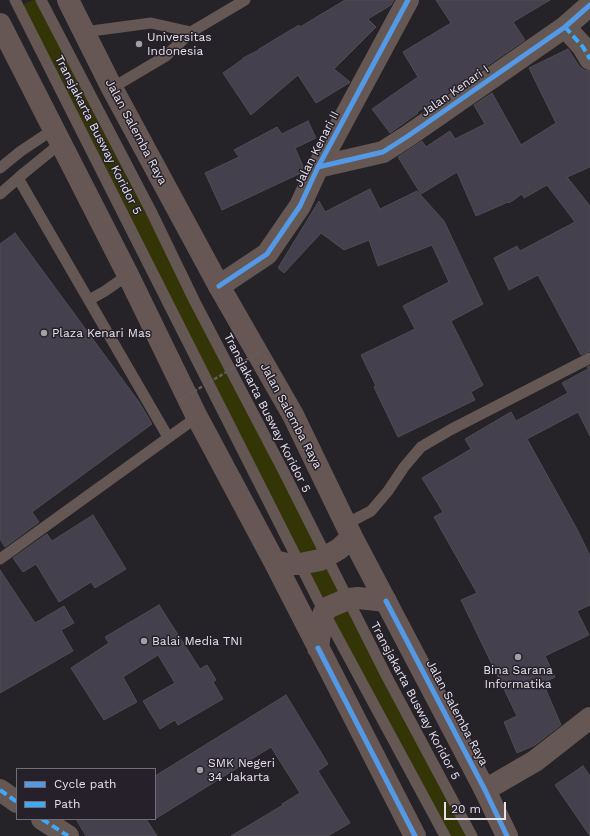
<!DOCTYPE html>
<html>
<head>
<meta charset="utf-8">
<style>
  body { margin:0 }
  #map { position:relative; width:590px; height:836px; overflow:hidden; background:#252228; font-family:"Work Sans",sans-serif }
  canvas { display:block }
  .legend { position:absolute; left:16px; top:768px; width:140px; height:52px; box-sizing:border-box; background:#25202a; border:1px solid #726e76; margin:0; padding:5px 7px; list-style:none; font-size:12px; color:#e6e2e9 }
  .legend li { display:flex; align-items:center; gap:8px; height:20px }
  .legend b { width:20px; border:1px solid #726e76 }
  .scale { position:absolute; left:444px; top:802px; width:62px; height:18px; box-sizing:border-box; border:2px solid #e6e2e9; border-top:0; padding-left:5px; font-size:12px; line-height:14px; white-space:nowrap; color:#e6e2e9; -webkit-text-stroke:3px #25202a; paint-order:stroke }
</style>
</head>
<body>
<div id="map">
<canvas width="590" height="836"></canvas>
<ul class="legend">
<li><b style="height:5px;background:#5399e6"></b>Cycle path</li>
<li><b style="height:5px;background:#3fa9f5"></b>Path</li>
</ul>
<div class="scale">20 m</div>
</div>
<script>
const ctx = document.querySelector('canvas').getContext('2d');
ctx.lineJoin = 'round';
function fillPath(path, color) {
  ctx.fillStyle = color;
  ctx.fill(path, 'evenodd');
}
function shape(rows) {
  const path = new Path2D();
  for (const r of rows) {
    path.moveTo(r[0], r[1]);
    for (let i = 2; i < r.length; i += 2) path.lineTo(r[i], r[i + 1]);
  }
  return path;
}
function trace(path, color, width, dash) {
  ctx.strokeStyle = color;
  ctx.lineWidth = width;
  ctx.lineCap = dash ? 'butt' : 'round';
  ctx.setLineDash(dash || []);
  ctx.stroke(path);
}
function write(font, color, halo, rows, align = 'center') {
  ctx.font = font + ' "Work Sans",sans-serif';
  ctx.lineWidth = 3;
  ctx.setLineDash([]);
  ctx.textBaseline = 'middle';
  ctx.strokeStyle = halo;
  ctx.fillStyle = color;
  for (const [text, x, y, turn = 0] of rows) {
    ctx.save();
    ctx.translate(x, y);
    ctx.rotate((+turn || 0) * Math.PI / 180);
    ctx.textAlign = isNaN(turn) ? turn : align;
    if (halo) ctx.strokeText(text, 0, 0);
    ctx.fillText(text, 0, 0);
    ctx.restore();
  }
}
const green = shape([
  [33,0,41,0,473,836,445,836,18,7]
]);
const building = shape([
  [345,0,394,0,391,5,368,19,376,27,334,69,350,82,349,83,316,103,298,75,251,115,223,73,243,59,243,58,259,50,259,49,299,25,300,27,345,0],
  [436,0,550,0,513,22,525,40,446,94,417,112,418,113,390,133,372,109,418,77,403,52,451,23,436,0],
  [568,49,579,66,584,70,590,71,590,167,567,177,590,206,590,351,581,355,538,275,509,290,494,258,517,246,520,251,575,222,547,185,524,198,522,194,509,203,508,202,476,216,457,172,421,194,398,157,422,141,426,147,450,131,455,139,485,124,474,105,492,93,521,145,556,123,529,68,568,49],
  [308,121,316,138,295,148,303,166,301,173,222,210,205,173,239,157,234,150,277,127,282,134,308,121],
  [370,189,380,209,417,191,444,221,483,304,451,321,483,385,471,392,475,400,398,437,374,387,376,386,361,355,415,329,403,306,449,282,432,245,378,266,369,240,344,250,321,233,284,273,278,268,319,201,325,212,370,189],
  [15,233,139,402,152,424,32,512,39,522,5,547,0,539,0,244,15,233],
  [590,366,590,436,578,412,527,439,578,531,590,556,590,605,577,611,589,635,545,656,555,677,543,683,561,725,535,745,517,753,504,722,517,716,461,600,477,593,434,517,443,512,422,478,471,449,465,439,511,412,516,421,568,393,562,383,588,369,587,367,590,366],
  [93,515,126,569,95,588,91,582,59,602,36,564,23,572,13,558,47,534,52,541,93,515],
  [0,570,35,623,64,606,74,623,61,630,73,651,0,693,0,570],
  [159,605,200,669,207,665,216,680,213,682,223,699,178,725,175,720,160,729,143,701,175,683,158,655,123,677,137,702,104,720,71,668,109,643,105,637,159,605],
  [286,695,328,764,318,771,350,823,328,836,231,836,283,805,282,804,300,793,271,747,155,819,155,776,286,695],
  [583,766,590,776,590,836,555,785,583,766],
  [76,819,146,819,157,836,86,836,76,819]
]);
const lane = shape([
  [15,0,324,612,445,836],
  [41,0,151,211,195,302,284,472,387,677,472,836],
  [84,32,151,23,191,32],
  [112,88,166,56,191,32,245,0],
  [0,168,21,151,54,129],
  [18,178,168,437],
  [0,194,24,173,61,143],
  [89,300,105,291,128,275],
  [346,524,371,511,388,491,404,467,421,447,450,430,590,358],
  [0,559,197,417]
]);
const street = shape([
  [565,27,583,47,590,59],
  [318,167,383,152,408,136,565,27,590,5],
  [219,286,267,254,300,206,318,167,408,0],
  [0,790,17,802],
  [485,790,535,761,590,718],
  [42,819,68,836]
]);
const primary = shape([
  [68,0,112,88,219,286,293,415,352,537,485,790,507,836],
  [0,24,128,275,197,417,274,561,415,836],
  [274,561,287,564,300,564,320,560,339,549,352,537],
  [318,648,322,619,324,612,329,607,348,599,358,598,386,601]
]);
const pathBridge = shape([
  [178,401,263,350]
]);
const quiet = shape([
  [565,27,583,47,590,59],
  [0,790,17,802],
  [42,819,68,836]
]);
const cycleway = shape([
  [318,167,383,152,408,136,565,27,590,5],
  [219,286,267,254,300,206,318,167,408,0],
  [386,601,485,790,507,836],
  [318,648,415,836]
]);
const markers = [
  [139,44,4,"#a29fa5"],
  [44,333,4,"#a29fa5"],
  [144,641,4,"#a29fa5"],
  [518,657,4,"#a29fa5"],
  [200,770,4,"#a29fa5"]
];
const poiNames = [
  ["Universitas",147,37],
  ["Indonesia",147,51],
  ["Plaza Kenari Mas",52,333],
  ["Balai Media TNI",152,641],
  ["Bina Sarana",518,670,"center"],
  ["Informatika",518,684,"center"],
  ["SMK Negeri",208,763],
  ["34 Jakarta",208,777]
];
const streetNames = [
  ["Jalan Kenari I",455,91,-35],
  ["Jalan Salemba Raya",136,132,62],
  ["Transjakarta Busway Koridor 5",98,135,63],
  ["Jalan Kenari II",317,149,-63],
  ["Transjakarta Busway Koridor 5",267,413,63],
  ["Jalan Salemba Raya",291,416,62],
  ["Transjakarta Busway Koridor 5",415,701,62],
  ["Jalan Salemba Raya",457,713,62]
];
fillPath(green, '#343507');
fillPath(building, '#44404d');
trace(building, '#4f4d53', 1);
trace(lane, '#655753', 11);
trace(street, '#655753', 22);
trace(primary, '#665755', 22);
trace(pathBridge, '#645b5b', 2.5, [4, 2]);
trace(quiet, '#3fa9f5', 4, [8, 4]);
trace(cycleway, '#5399e6', 5);
for (const [x, y, r, color] of markers) {
  const dot = new Path2D();
  dot.arc(x, y, r, 0, 2 * Math.PI);
  ctx.fillStyle = color;
  ctx.fill(dot);
  trace(dot, '#25202a', 1.5);
}
write('12px', '#e6e2e9', '#25202a', poiNames, 'left');
write('12px', '#e6e2e9', '#25202a', streetNames);
</script>
</body>
</html>
